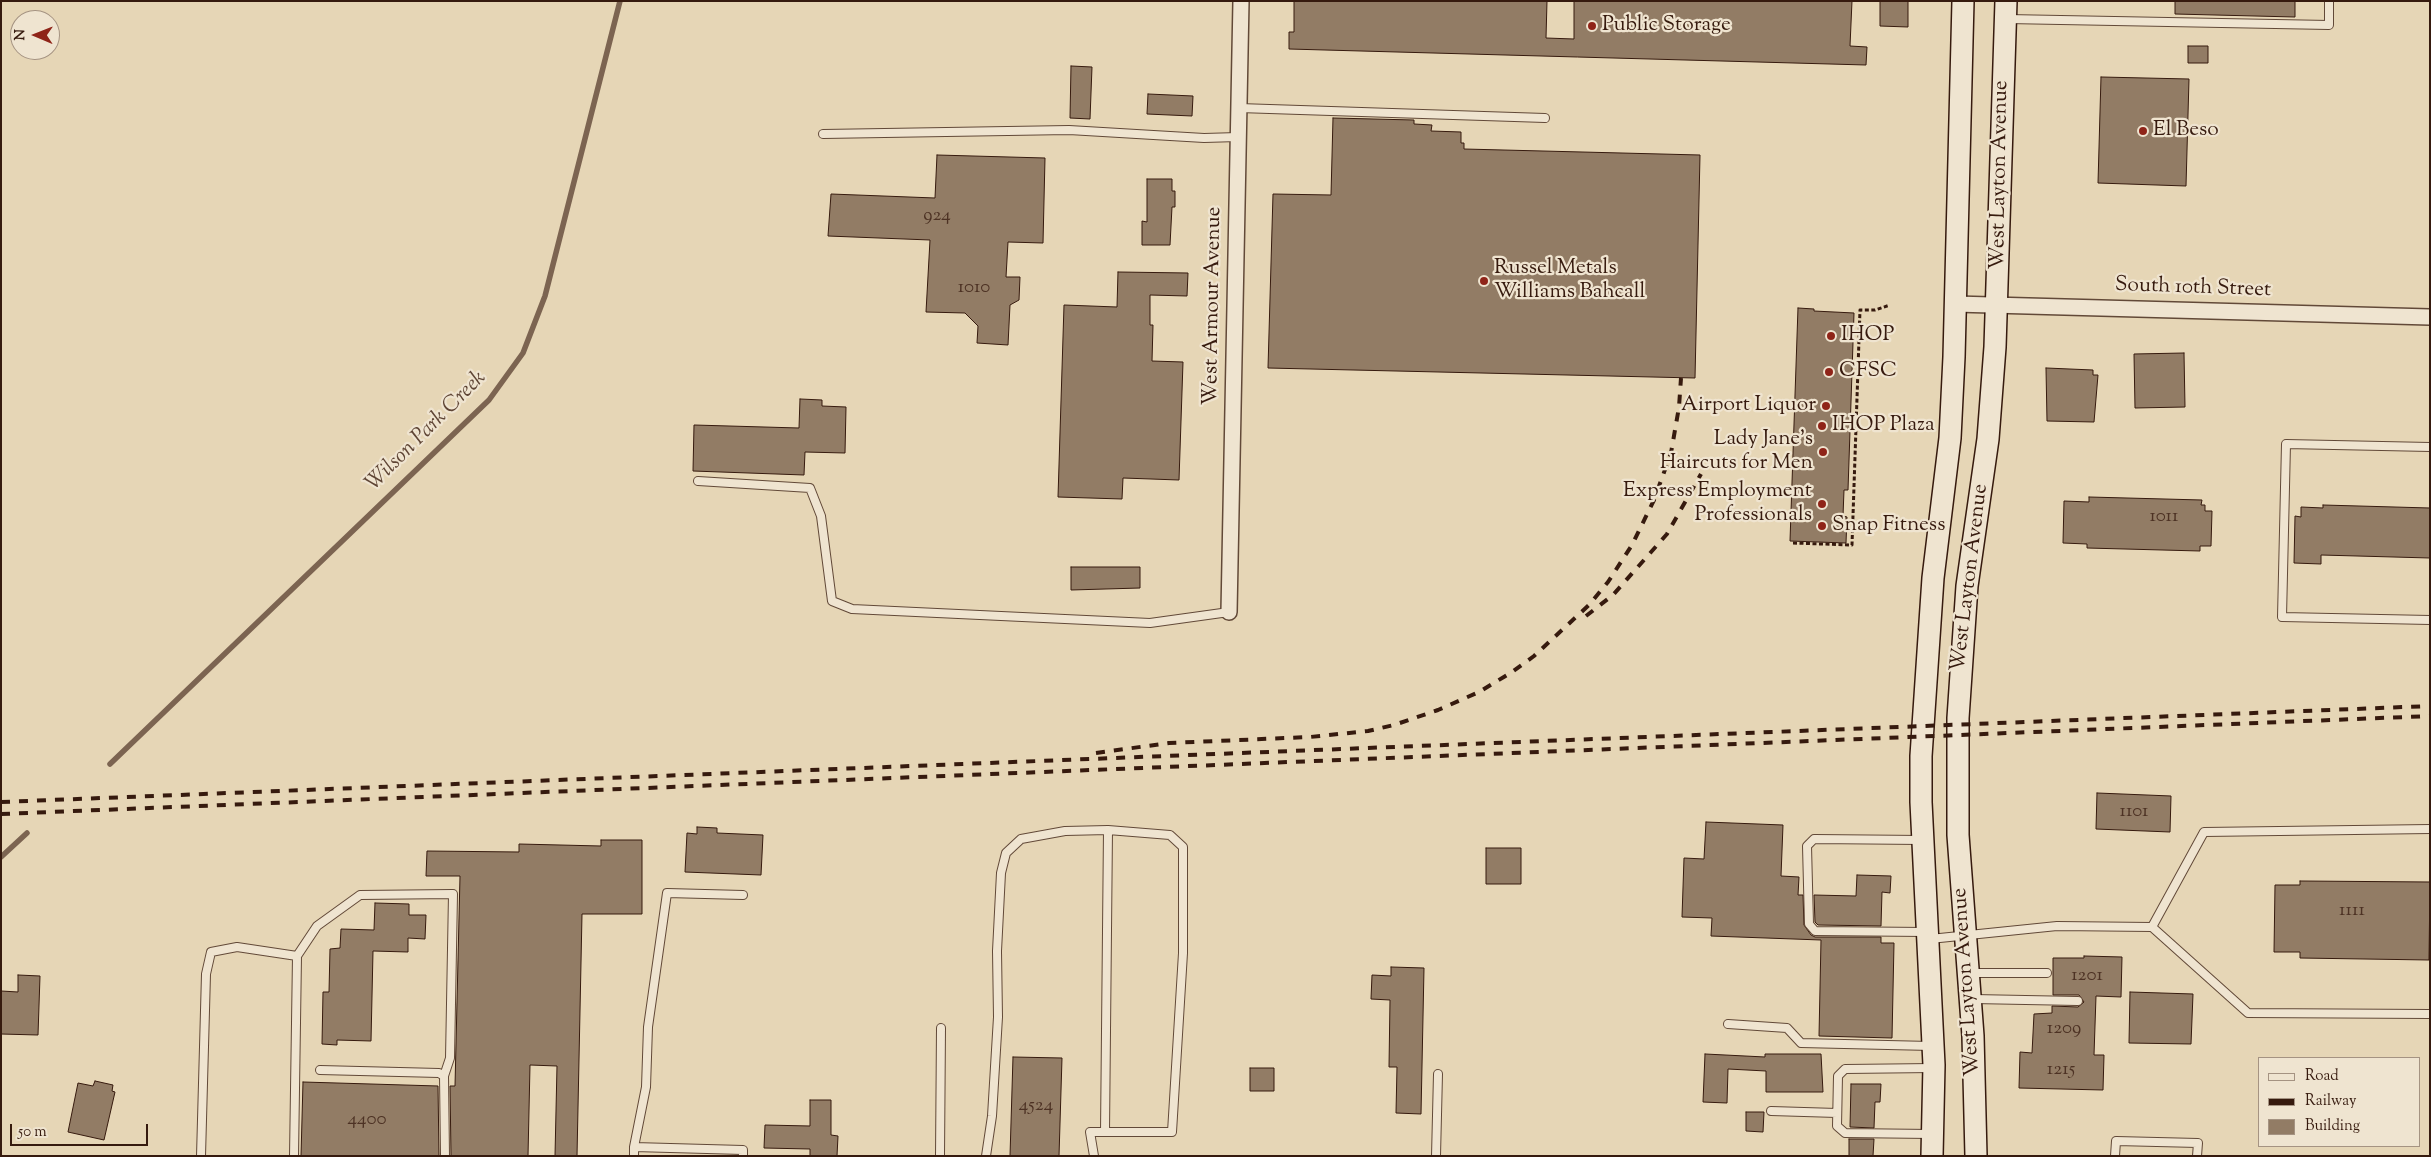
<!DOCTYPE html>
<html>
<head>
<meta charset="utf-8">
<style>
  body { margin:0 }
  #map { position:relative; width:2431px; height:1157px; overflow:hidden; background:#e6d6b6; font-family:"Sorts Mill Goudy",serif }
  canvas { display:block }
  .frame { position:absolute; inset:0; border:2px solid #361a0e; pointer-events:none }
  .legend { position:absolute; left:2258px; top:1057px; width:162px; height:90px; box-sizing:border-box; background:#efe4d0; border:1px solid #a59382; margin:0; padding:6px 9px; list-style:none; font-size:15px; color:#361a0e }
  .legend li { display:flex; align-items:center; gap:10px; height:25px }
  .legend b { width:25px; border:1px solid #a59382 }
  .north { position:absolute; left:10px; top:10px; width:50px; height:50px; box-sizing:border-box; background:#efe4d0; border:1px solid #a59382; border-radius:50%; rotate:271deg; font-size:14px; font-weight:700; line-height:20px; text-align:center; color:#361a0e }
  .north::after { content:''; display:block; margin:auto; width:18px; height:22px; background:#8f2418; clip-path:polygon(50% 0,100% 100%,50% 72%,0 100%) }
  .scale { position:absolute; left:10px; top:1124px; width:138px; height:22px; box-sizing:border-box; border:2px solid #361a0e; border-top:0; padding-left:6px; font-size:15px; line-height:18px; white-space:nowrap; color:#361a0e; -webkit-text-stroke:4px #efe4d0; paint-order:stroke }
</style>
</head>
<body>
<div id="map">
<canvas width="2431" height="1157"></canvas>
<div class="frame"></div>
<ul class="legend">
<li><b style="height:6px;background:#efe4d0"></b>Road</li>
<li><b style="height:6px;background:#361a0e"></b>Railway</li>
<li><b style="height:14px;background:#927c65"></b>Building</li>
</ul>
<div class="north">N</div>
<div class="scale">50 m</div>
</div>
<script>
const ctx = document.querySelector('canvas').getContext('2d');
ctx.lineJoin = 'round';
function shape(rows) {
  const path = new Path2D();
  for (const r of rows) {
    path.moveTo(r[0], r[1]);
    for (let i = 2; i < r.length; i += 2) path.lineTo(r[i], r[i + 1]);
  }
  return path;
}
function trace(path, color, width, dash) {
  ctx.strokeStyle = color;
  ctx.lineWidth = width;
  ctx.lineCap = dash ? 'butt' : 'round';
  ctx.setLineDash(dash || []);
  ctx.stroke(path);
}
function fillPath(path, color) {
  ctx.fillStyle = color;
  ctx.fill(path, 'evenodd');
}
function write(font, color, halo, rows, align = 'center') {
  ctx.font = font + ' "Sorts Mill Goudy",serif';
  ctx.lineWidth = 4.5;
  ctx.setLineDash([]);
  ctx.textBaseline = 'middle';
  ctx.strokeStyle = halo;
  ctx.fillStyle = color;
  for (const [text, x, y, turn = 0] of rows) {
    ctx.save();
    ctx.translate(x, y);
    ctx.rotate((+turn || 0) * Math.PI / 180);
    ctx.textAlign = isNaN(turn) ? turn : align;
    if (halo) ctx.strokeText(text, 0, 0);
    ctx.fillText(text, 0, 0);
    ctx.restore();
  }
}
const stream = shape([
  [110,764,489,400,523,353,545,296,620,1],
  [1,857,27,833]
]);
const building = shape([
  [1294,1,1547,1,1546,38,1574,39,1574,1,1852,1,1850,46,1867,47,1866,65,1289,49,1289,32,1294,32,1294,1],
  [1880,1,1908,1,1908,27,1880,26,1880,1],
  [2175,1,2295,1,2295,17,2175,14,2175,1],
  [2188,46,2208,46,2208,63,2188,63,2188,46],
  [1071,66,1092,67,1090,119,1070,118,1071,66],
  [2101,77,2189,79,2186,186,2098,183,2101,77],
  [1148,94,1193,96,1192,116,1147,114,1148,94],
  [1333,118,1414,120,1414,124,1432,125,1431,131,1461,132,1461,143,1464,143,1464,149,1700,155,1695,378,1268,368,1273,194,1331,195,1333,118],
  [937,155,1045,158,1043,243,1008,242,1006,277,1020,277,1019,300,1010,305,1008,345,977,343,978,326,965,313,926,312,930,240,828,236,831,194,935,198,937,155],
  [1147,179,1172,179,1172,191,1175,191,1175,207,1172,207,1170,245,1142,245,1142,221,1147,222,1147,179],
  [1118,272,1188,273,1187,296,1150,295,1150,325,1153,325,1152,361,1183,362,1179,480,1123,478,1122,499,1058,497,1064,305,1117,307,1118,272],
  [1798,308,1814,309,1814,311,1854,313,1848,490,1844,490,1843,516,1847,517,1846,543,1790,541,1798,308],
  [2184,353,2185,407,2135,408,2134,354,2184,353],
  [2046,368,2093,370,2093,375,2098,375,2094,422,2047,421,2046,368],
  [800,399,822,400,822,406,846,407,845,453,805,452,804,475,693,471,694,425,799,428,800,399],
  [2089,497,2202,500,2201,505,2205,505,2205,511,2212,511,2211,546,2200,546,2200,551,2087,548,2087,544,2063,543,2064,501,2089,502,2089,497],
  [2323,505,2430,508,2430,558,2321,555,2321,564,2294,563,2295,516,2301,517,2301,507,2323,508,2323,505],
  [1071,567,1140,567,1140,588,1071,590,1071,567],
  [2097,793,2171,796,2170,832,2096,829,2097,793],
  [1706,822,1783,825,1781,876,1799,877,1798,895,1803,895,1804,925,1811,935,1815,937,1881,937,1881,943,1894,943,1892,1038,1819,1036,1821,940,1711,936,1712,918,1682,917,1684,858,1704,859,1706,822],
  [697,827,717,828,717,833,763,835,761,875,685,872,687,833,697,834,697,827],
  [601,840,642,840,642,914,582,914,577,1156,555,1156,557,1066,530,1065,528,1156,451,1156,450,1086,455,1086,460,876,426,876,427,851,519,852,519,844,601,846,601,840],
  [1486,848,1521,848,1521,884,1486,884,1486,848],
  [1857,875,1891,876,1890,893,1882,892,1881,926,1818,925,1815,922,1814,895,1856,896,1857,875],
  [2300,881,2430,882,2429,960,2300,958,2300,952,2274,952,2275,885,2300,885,2300,881],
  [375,903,409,904,409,915,426,915,425,939,408,938,408,952,373,951,371,1041,337,1040,337,1045,322,1044,323,992,329,992,330,949,340,948,341,929,374,930,375,903],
  [2084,956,2122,957,2121,997,2096,996,2094,1055,2104,1055,2103,1090,2019,1088,2020,1052,2032,1053,2034,1014,2052,1013,2052,1006,2078,1007,2084,1002,2079,995,2053,995,2053,958,2084,958,2084,956],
  [1391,967,1424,968,1421,1114,1396,1113,1397,1067,1389,1067,1390,1000,1371,999,1372,975,1391,976,1391,967],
  [18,975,40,976,38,1035,1,1034,1,991,18,992,18,975],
  [2130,992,2193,994,2191,1044,2129,1043,2130,992],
  [1705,1054,1765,1057,1765,1054,1821,1054,1823,1092,1766,1092,1766,1071,1728,1069,1727,1103,1703,1102,1705,1054],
  [1013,1057,1062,1058,1059,1156,1010,1156,1013,1057],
  [1250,1068,1274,1068,1274,1091,1250,1091,1250,1068],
  [95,1081,113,1085,112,1091,115,1092,104,1140,68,1132,78,1083,93,1086,95,1081],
  [303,1082,438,1086,439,1156,301,1156,303,1082],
  [1851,1084,1881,1084,1880,1102,1875,1102,1874,1128,1850,1127,1851,1084],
  [810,1100,831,1100,831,1135,838,1136,837,1156,810,1156,810,1149,764,1148,765,1125,810,1126,810,1100],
  [1746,1112,1764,1112,1763,1132,1746,1131,1746,1112],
  [1849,1139,1874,1139,1873,1156,1849,1156,1849,1139]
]);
const path = shape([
  [1793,543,1852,545,1860,310,1875,310,1890,305]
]);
const lane = shape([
  [2007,19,2329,25,2329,1],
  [1239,108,1545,118],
  [823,134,1069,130,1204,138,1238,137],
  [2430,447,2286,444,2282,617,2430,620],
  [698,481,810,488,821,516,832,601,852,609,1150,623,1229,612],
  [1922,840,1814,839,1807,846,1809,924,1815,931,1926,932],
  [2152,927,2204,832,2430,829],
  [1930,939,2057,926,2152,927,2248,1013,2430,1014],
  [1971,973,2047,973],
  [1973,999,2078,1001],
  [1728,1024,1787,1028,1801,1043,1931,1046],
  [320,1070,439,1073,444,1076,445,1156],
  [1771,1111,1837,1113],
  [1105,1132,1108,830],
  [1931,1134,1845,1133,1837,1126,1838,1076,1845,1069,1933,1068],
  [634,1147,646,1087,648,1027,667,893,743,895],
  [201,1156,206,974,211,952,237,947,297,956],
  [294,1156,297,956,317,926,360,895,453,894,450,1058,444,1076],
  [634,1156,634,1147,743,1150,743,1156],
  [940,1156,941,1028],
  [986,1156,992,1116,998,1017,997,951,1001,873,1006,853,1021,839,1065,831,1108,830,1170,835,1183,847,1183,953,1172,1132,1090,1132,1094,1156],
  [1436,1156,1438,1074],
  [2115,1156,2116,1141,2198,1143,2197,1156]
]);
const street = shape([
  [1955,304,2430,317],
  [1229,612,1241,1]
]);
const secondary = shape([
  [1932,1156,1934,1065,1921,802,1921,756,1933,578,1950,438,1954,357,1963,1],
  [1976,1156,1973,1036,1958,835,1958,718,1967,586,1988,439,1995,347,2006,1]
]);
const rail = shape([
  [1586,616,1613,595,1667,534,1701,474],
  [1096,753,1169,743,1310,737,1368,731,1394,725,1438,710,1479,692,1512,672,1534,656,1589,605,1608,582,1632,545,1654,500,1671,453,1679,407,1681,378],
  [1,802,2430,706],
  [1,814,2430,716]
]);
const markers = [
  [1592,26,5,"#8f2418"],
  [2143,131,5,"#8f2418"],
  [1484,281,5,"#8f2418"],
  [1831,336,5,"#8f2418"],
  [1829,372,5,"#8f2418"],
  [1826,406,5,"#8f2418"],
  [1822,426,5,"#8f2418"],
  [1823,452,5,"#8f2418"],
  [1822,504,5,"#8f2418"],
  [1822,526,5,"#8f2418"]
];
const numberNames = [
  ["924",937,217],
  ["1010",974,289],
  ["1011",2164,518],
  ["1101",2134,813],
  ["1111",2352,912],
  ["1201",2087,977],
  ["1209",2064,1030],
  ["1215",2061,1071],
  ["4524",1036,1107],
  ["4400",367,1121]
];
const poiNames = [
  ["Public Storage",1602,26],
  ["El Beso",2153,131],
  ["Russel Metals",1494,269],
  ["Williams Bahcall",1494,293],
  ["IHOP",1841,336],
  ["CFSC",1839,372],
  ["Airport Liquor",1816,406,"right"],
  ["IHOP Plaza",1832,426],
  ["Lady Jane's",1813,440,"right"],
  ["Haircuts for Men",1813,464,"right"],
  ["Express Employment",1812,492,"right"],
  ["Professionals",1812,516,"right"],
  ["Snap Fitness",1832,526]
];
const streetNames = [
  ["West Layton Avenue",2001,175,-89],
  ["South 10th Street",2193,289,2],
  ["West Armour Avenue",1214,306,-89],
  ["West Layton Avenue",1971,578,-83],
  ["West Layton Avenue",1968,982,-94]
];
const waterNames = [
  ["Wilson Park Creek",427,432,-45]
];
trace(stream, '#7c6451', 5.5);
fillPath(building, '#927c65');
trace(building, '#361a0e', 1);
trace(lane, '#624938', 10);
trace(street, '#624938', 18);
trace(secondary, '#361a0e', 24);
trace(path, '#361a0e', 3, [4, 2.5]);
trace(lane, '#efe4d0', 8);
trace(street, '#efe4d0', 15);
trace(secondary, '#efe4d0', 21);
trace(rail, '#361a0e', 4, [9, 9]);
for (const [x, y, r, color] of markers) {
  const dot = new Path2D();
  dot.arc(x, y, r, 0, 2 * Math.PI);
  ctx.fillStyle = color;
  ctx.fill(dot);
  trace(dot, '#efe4d0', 2);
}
write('19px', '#4d3224', null, numberNames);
write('21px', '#361a0e', '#efe4d0', poiNames, 'left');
write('21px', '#361a0e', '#efe4d0', streetNames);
write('italic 22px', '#5f4535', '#efe4d0', waterNames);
</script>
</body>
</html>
